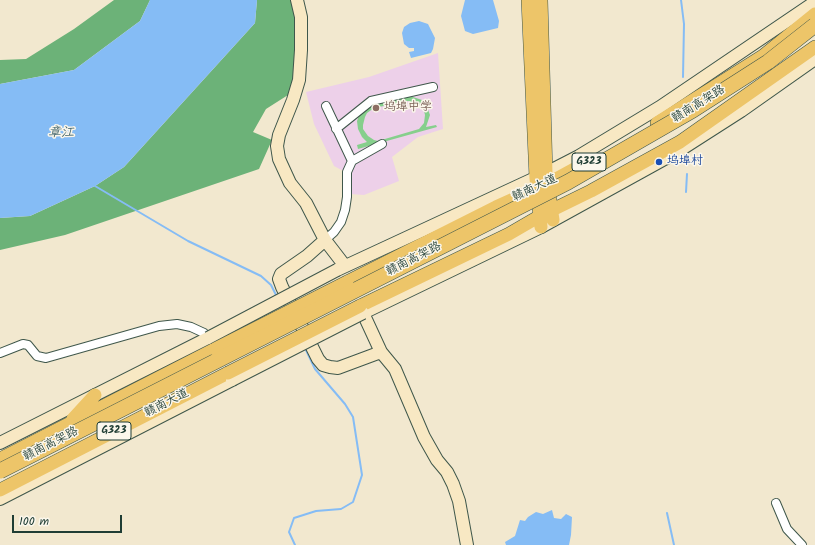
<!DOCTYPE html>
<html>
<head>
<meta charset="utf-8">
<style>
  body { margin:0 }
  #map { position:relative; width:815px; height:545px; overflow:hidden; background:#f2e8cf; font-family:Kalam,sans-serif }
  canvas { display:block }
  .scale { position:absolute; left:12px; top:515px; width:110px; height:18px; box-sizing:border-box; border:2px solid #1f3d34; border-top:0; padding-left:5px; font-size:12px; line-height:14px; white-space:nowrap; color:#1f3d34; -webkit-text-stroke:3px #fbf7ec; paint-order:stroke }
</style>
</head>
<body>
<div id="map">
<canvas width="815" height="545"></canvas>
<div class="scale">100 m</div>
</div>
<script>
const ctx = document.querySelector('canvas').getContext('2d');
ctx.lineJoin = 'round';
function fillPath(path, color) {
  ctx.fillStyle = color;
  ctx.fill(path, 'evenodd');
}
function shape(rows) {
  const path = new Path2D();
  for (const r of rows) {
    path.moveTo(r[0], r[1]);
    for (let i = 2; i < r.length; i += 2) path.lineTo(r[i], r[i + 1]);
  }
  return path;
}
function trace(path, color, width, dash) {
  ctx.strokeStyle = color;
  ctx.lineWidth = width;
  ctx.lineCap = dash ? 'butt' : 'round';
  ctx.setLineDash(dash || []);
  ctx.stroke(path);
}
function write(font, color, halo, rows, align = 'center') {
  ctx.font = font + ' Kalam,"LXGW WenKai TC",sans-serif';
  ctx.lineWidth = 3;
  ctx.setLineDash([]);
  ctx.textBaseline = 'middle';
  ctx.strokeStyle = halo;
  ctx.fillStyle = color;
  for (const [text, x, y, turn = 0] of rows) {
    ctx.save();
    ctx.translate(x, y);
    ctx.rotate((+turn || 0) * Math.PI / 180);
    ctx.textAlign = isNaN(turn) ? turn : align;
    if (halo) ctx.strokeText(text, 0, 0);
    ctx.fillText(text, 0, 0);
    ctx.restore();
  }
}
const built = shape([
  [438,53,443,129,418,137,392,157,399,181,364,195,350,194,349,174,334,166,314,124,306,92,369,77]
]);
const green = shape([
  [410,96,422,100,427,107,430,115,426,127,436,125,437,127,358,149,357,145,367,142,362,137,358,129,357,121,360,113,369,104],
  [408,101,419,104,424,111,425,115,424,123,419,129,378,141,374,140,368,136,363,129,363,125,365,117,367,113,374,108]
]);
const forest = shape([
  [114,0,150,0,140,21,74,70,0,84,0,60,26,59,74,29],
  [257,0,294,0,297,14,297,68,288,95,266,109,253,132,272,140,259,169,65,235,0,250,0,218,30,216,95,186,124,167,255,23]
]);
const water = shape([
  [150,0,257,0,255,23,124,167,95,186,30,216,0,218,0,84,74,70,140,21],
  [465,0,493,0,499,21,498,28,473,34,465,31,461,16],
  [419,21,428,24,435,38,433,49,431,53,411,58,409,52,414,51,414,48,409,48,404,44,402,33,404,27,410,23],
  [552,510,554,518,561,519,566,514,572,517,571,535,569,545,506,545,505,542,515,536,520,520,525,521,528,517,536,512,543,514]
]);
const stream = shape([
  [681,0,684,24,683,77],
  [94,185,95,186,188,241,261,276,271,285,277,297],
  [686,192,687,174],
  [667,513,674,545],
  [295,545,289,532,294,518,316,511,341,509,353,502,362,475,353,417,345,404,315,369,305,348]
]);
const street = shape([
  [326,106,352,161],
  [336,129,371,101,433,87],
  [325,240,334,232,341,222,345,210,347,197,347,172,352,161,382,144],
  [0,353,23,344,28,345,37,356,46,358,159,326,177,324,191,327,204,333,208,338],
  [776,503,787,529,802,545]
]);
const secondary = shape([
  [297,0,301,17,301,50,299,80,293,100,279,135,277,146,279,159,290,183,306,203,325,240,345,266],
  [325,240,307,256,281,274,279,279,282,287,318,359,323,365,330,367,338,368,381,352],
  [337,270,546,173,579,156,660,107,815,2],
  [0,443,208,338],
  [0,499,232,380],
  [467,545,459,501,453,484,447,472,437,460,424,437,395,369,381,352,363,313,541,227,677,152,741,111,815,59]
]);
const primary = shape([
  [528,0,536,178,541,227],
  [541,0,546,173,553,220],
  [657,123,763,56,815,14],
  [347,282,496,207,547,184,589,161],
  [360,306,509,234,540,216,591,191,680,142,815,47],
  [73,419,95,395],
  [0,459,215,349],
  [0,490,228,373]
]);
const secondaryBridge = shape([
  [208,338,337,270],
  [232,380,363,313]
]);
const primaryBridge = shape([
  [215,349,347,282],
  [228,373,360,306]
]);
const highwayBridge = shape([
  [0,471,568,182,693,110,768,62,815,25]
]);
const markers = [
  [376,108,4,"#8d6e63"],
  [659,162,4,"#1a4fb4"]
];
const shields = [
  [589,162,34],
  [114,431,34]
];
const shieldNames = [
  ["G323",589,162],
  ["G323",114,431]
];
const streetNames = [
  ["赣南高架路",699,105,-32],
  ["赣南大道",535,189,-25],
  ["赣南高架路",414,260,-27],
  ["赣南大道",167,404,-27],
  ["赣南高架路",51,445,-27]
];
const educationNames = [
  ["坞埠中学",384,108]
];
const transitNames = [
  ["坞埠村",667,162]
];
const waterNames = [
  ["章江",61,134]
];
fillPath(built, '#edd0e9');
fillPath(green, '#86cf8c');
fillPath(forest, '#6cb278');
fillPath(water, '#85bcf5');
trace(stream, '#85bcf5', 2);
trace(street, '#3f574b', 10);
trace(secondary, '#3f574b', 14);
trace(primary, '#3f574b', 14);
trace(street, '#fff', 8);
trace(secondary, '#f8e8c3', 12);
trace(primary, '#edc569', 13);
trace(secondaryBridge, '#3f574b', 14, []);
trace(primaryBridge, '#3f574b', 14, []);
trace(highwayBridge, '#3f574b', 16, []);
trace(secondaryBridge, '#f8e8c3', 12);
trace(primaryBridge, '#edc569', 13);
trace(highwayBridge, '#edc569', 15);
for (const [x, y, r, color] of markers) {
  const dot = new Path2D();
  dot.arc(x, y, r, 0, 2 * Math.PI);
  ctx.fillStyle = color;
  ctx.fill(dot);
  trace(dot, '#fbf7ec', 1.5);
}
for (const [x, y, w] of shields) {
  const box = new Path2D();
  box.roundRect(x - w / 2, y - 9, w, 18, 3);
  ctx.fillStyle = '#fbf7ec';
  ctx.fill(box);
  trace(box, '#1f3d34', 1);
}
write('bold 11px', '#1f3d34', null, shieldNames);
write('12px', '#1f3d34', '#fbf7ec', streetNames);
write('12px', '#785e54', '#fbf7ec', educationNames, 'left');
write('12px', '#164399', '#fbf7ec', transitNames, 'left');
write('italic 13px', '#385d64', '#fbf7ec', waterNames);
</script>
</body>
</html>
